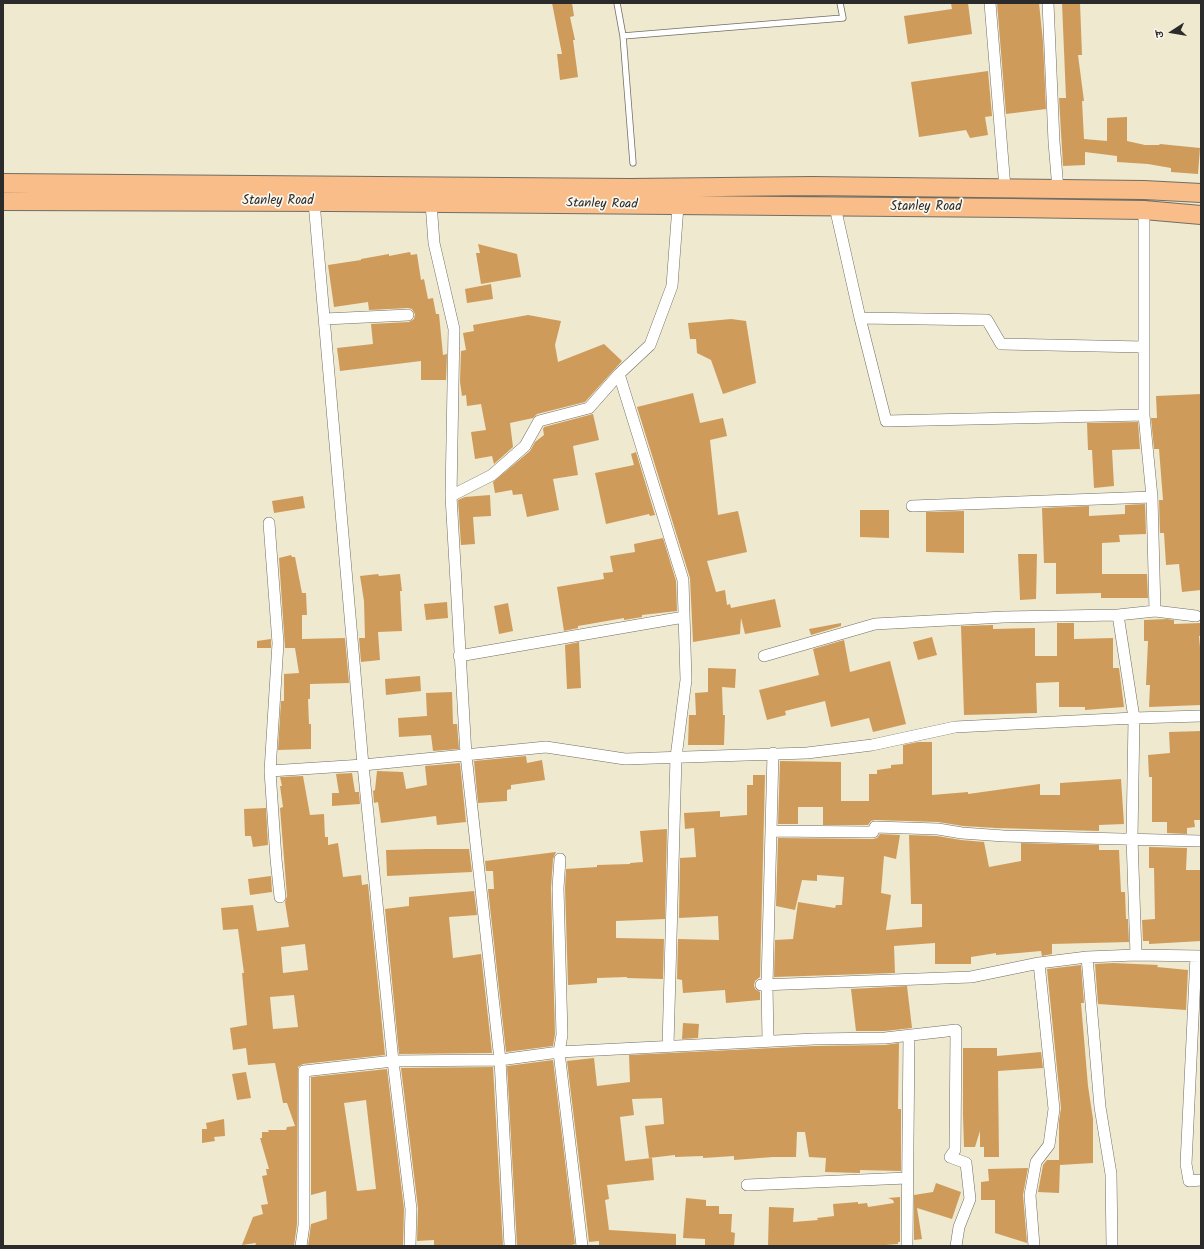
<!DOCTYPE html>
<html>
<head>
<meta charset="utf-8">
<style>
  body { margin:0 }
  #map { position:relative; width:1204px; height:1249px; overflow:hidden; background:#efe9cf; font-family:Kalam,"Playpen Sans Deva",sans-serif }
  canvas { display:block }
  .frame { position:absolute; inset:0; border:4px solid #2b2b2b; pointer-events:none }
  .north { position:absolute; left:1152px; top:12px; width:40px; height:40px; -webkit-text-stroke:3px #fbf7ec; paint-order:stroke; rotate:258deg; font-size:11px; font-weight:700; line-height:16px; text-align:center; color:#2b2b2b }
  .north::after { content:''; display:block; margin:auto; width:14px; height:18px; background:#2b2b2b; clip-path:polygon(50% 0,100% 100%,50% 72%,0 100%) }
</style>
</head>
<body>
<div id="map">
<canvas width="1204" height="1249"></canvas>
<div class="frame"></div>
<div class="north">उ</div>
</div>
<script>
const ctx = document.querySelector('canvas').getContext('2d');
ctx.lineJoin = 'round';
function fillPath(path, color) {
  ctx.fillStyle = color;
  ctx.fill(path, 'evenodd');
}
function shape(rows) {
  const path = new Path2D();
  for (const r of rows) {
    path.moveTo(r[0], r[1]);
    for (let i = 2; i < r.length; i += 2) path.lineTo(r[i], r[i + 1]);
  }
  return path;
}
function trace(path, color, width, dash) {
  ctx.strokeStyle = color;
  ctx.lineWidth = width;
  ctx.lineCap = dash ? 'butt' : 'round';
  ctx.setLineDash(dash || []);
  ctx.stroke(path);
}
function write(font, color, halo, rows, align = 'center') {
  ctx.font = font + ' Kalam,sans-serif';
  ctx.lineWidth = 3.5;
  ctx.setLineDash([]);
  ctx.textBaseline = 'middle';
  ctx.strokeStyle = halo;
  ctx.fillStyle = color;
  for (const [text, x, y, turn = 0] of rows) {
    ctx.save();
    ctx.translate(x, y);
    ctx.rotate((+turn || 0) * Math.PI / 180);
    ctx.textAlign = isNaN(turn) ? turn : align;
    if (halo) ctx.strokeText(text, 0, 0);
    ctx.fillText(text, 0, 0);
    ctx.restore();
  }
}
const building = shape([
  [552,3,572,3,574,16,570,17,575,40,573,40,578,77,560,80,557,54,562,54],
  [951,3,968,3,972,34,908,44,904,16,952,9],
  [997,3,1039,3,1043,42,1046,109,1006,114],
  [1062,3,1080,3,1082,55,1078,55,1084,101,1082,101,1084,139,1107,141,1107,118,1127,117,1127,141,1145,145,1159,145,1160,144,1200,148,1198,174,1171,172,1171,168,1148,164,1117,162,1117,156,1085,152,1085,165,1063,166,1059,98,1066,98],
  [988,71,992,116,985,117,988,135,970,138,966,130,919,137,911,82],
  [478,244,517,254,521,277,481,284,476,253,480,253],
  [410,252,411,255,417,254,421,280,424,279,428,299,433,298,436,314,439,314,443,355,447,354,446,380,421,380,421,361,340,371,337,348,373,344,371,324,409,322,414,319,415,314,412,309,408,308,369,310,368,302,334,307,328,265,361,260,361,259,389,254,389,256],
  [491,284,493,299,467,303,465,289],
  [528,315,561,321,555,345,558,362,604,344,622,361,585,402,537,414,533,418,510,423,513,447,494,464,492,456,475,459,471,432,486,430,481,404,467,406,466,395,462,396,460,382,461,351,466,350,463,333,474,331,473,325],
  [731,319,746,321,756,383,723,394,711,360,697,353,696,339,690,339,688,323],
  [693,393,700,423,723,418,727,436,710,440,718,515,738,511,747,552,707,561,716,592,725,590,727,605,730,604,731,608,775,599,781,627,745,634,741,618,740,634,693,642,690,578,637,407],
  [1201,394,1201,590,1182,592,1179,564,1166,565,1164,533,1160,533,1159,500,1163,500,1159,449,1154,449,1151,418,1157,418,1156,396],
  [593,414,599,440,573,446,578,475,553,479,559,510,527,517,522,494,513,495,512,490,495,493,493,482,530,451,535,442,544,435,543,429,544,427],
  [1138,422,1140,449,1112,450,1114,486,1094,488,1092,450,1088,450,1087,423],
  [636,452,655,515,650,516,649,514,606,524,595,473,634,465,631,454],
  [490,495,491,516,473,517,475,544,461,545,458,500,465,497],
  [303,496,305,508,274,513,272,501],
  [1145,504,1146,534,1119,535,1120,542,1102,543,1102,574,1147,574,1148,598,1101,598,1101,593,1056,594,1056,563,1044,563,1042,508,1089,506,1089,516,1125,514,1125,505],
  [860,510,889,510,889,538,860,537],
  [964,511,964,553,926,552,926,512],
  [663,538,676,581,677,611,642,615,642,617,624,620,624,618,578,626,578,628,564,631,557,587,604,579,603,573,613,572,610,556,635,552,634,544],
  [1018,554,1037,554,1036,599,1020,600],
  [291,555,292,557,295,557,302,593,306,593,307,615,302,615,302,639,345,638,349,683,310,684,310,699,308,699,309,724,311,724,311,749,278,750,281,701,284,701,284,674,299,673,295,648,285,648,279,558],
  [378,574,379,576,400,574,402,591,400,591,402,631,378,632,380,660,361,662,359,638,365,638,364,601,360,576],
  [447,602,448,618,426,620,424,604],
  [508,603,513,631,499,634,494,606],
  [1167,619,1174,620,1174,624,1201,623,1201,636,1199,636,1201,659,1201,705,1149,707,1150,685,1146,685,1148,641,1144,641,1144,620],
  [841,623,841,626,811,635,809,629],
  [1057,623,1074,623,1074,639,1113,638,1113,668,1119,668,1124,707,1085,710,1085,707,1059,707,1059,682,1036,683,1037,713,964,715,961,626,993,625,993,629,1035,628,1035,656,1057,656],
  [932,637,937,655,918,660,913,642],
  [271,639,271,648,257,648,257,641],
  [844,640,850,672,890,661,906,724,873,732,869,718,831,727,825,701,785,711,786,715,767,720,759,690,819,675,813,649],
  [579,642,581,688,567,689,565,645],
  [708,668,736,669,735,688,722,687,723,715,725,715,724,745,688,745,689,715,696,715,695,693,708,692],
  [420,676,421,691,386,695,385,679],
  [452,692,453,724,457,724,459,749,433,751,431,735,399,737,398,718,427,716,426,693],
  [1201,731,1201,820,1194,820,1195,827,1187,828,1187,834,1167,833,1167,822,1152,822,1152,777,1149,777,1148,755,1170,753,1169,732],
  [918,742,932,742,932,795,968,792,968,794,1040,784,1040,795,1060,795,1060,783,1121,779,1124,824,1099,825,1099,831,996,828,963,826,938,822,875,820,871,821,868,825,823,825,823,807,798,807,798,824,778,824,780,761,841,762,841,801,869,801,869,774,877,774,877,770,891,768,891,765,903,764,903,745],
  [526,756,527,763,542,760,545,780,511,785,511,789,507,790,507,801,478,803,474,761],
  [460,763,466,822,437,825,436,816,381,823,378,802,374,803,373,791,375,790,377,771,403,772,406,789,427,785,425,766],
  [352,773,355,792,359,792,360,804,332,806,332,793,339,793,336,774],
  [753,775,765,775,760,977,755,981,754,985,755,989,760,992,760,1000,726,1003,725,990,683,993,682,980,677,979,678,939,719,940,718,916,679,918,680,858,696,857,694,828,685,829,684,813,720,811,720,817,747,815,747,785,753,785],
  [303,776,310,815,324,814,325,837,328,837,328,845,338,843,343,877,361,875,362,885,368,884,385,1055,303,1064,298,1067,297,1224,294,1246,255,1246,256,1243,242,1245,253,1217,263,1214,261,1205,268,1204,262,1176,267,1175,266,1169,269,1169,260,1138,262,1138,262,1132,269,1132,268,1130,286,1130,287,1127,295,1126,287,1103,283,1103,275,1063,248,1065,246,1048,233,1050,230,1028,247,1025,242,973,244,973,238,929,223,930,221,908,253,905,257,931,289,927,285,902,287,896,280,808,283,807,280,786,282,786,280,777],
  [305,944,308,970,283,973,281,947],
  [294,995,298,1027,273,1029,270,997],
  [266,808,268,845,253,847,251,836,245,836,244,809],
  [667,829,665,919,616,921,616,938,664,939,663,979,627,978,627,977,597,978,597,983,568,985,565,888,566,869,597,867,597,865,630,864,630,863,643,862,640,831],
  [880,834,900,835,896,859,884,856,881,893,891,895,886,930,922,927,922,904,911,904,909,835,937,836,961,840,984,842,989,867,1021,861,1021,843,1099,845,1099,850,1119,850,1121,892,1125,892,1126,919,1128,919,1128,921,1129,942,1052,944,1052,954,1042,956,1041,951,996,955,996,953,971,957,971,964,935,964,935,943,894,946,895,973,774,977,775,940,793,939,798,902,835,908,836,905,842,905,844,877,817,875,817,881,802,880,795,910,776,906,778,838,873,839,877,838],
  [1149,847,1187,848,1186,870,1201,870,1201,941,1149,944,1149,941,1143,941,1142,920,1155,919,1154,868,1149,868],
  [427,849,469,849,472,872,387,876,386,850],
  [556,852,553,859,551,888,555,1034,553,1046,506,1052,488,889,494,889,493,871,486,871,485,861],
  [271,876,272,892,250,895,248,879],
  [474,891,477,915,449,917,453,958,481,954,492,1053,399,1054,385,909,409,906,409,897],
  [1113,963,1158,965,1157,967,1188,970,1186,1010,1098,1004,1095,964],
  [1081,965,1084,1003,1081,1003,1088,1086,1093,1119,1093,1163,1060,1165,1059,1193,1038,1192,1043,1165,1047,1160,1059,1160,1059,1121,1061,1108,1047,969],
  [907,986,912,1028,885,1031,856,1031,851,989],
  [683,1023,699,1024,698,1038,682,1039],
  [899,1043,898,1109,901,1109,901,1171,860,1170,860,1173,825,1172,826,1158,809,1157,805,1132,797,1132,796,1157,773,1157,734,1160,734,1156,703,1158,703,1156,675,1157,675,1155,649,1158,645,1126,664,1124,662,1098,632,1099,634,1115,620,1117,625,1161,652,1158,654,1180,607,1185,609,1199,605,1200,609,1230,676,1234,676,1246,599,1246,599,1241,589,1242,567,1061,594,1058,597,1086,630,1082,629,1055,814,1046,885,1045],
  [963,1048,997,1048,997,1056,1041,1052,1043,1068,998,1071,999,1157,984,1157,984,1147,980,1147,980,1131,975,1147,964,1147,963,1115],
  [553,1060,575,1244,568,1246,517,1246,507,1066],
  [493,1067,503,1246,434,1246,434,1240,417,1241,418,1208,401,1068],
  [387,1069,404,1209,403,1246,308,1246,311,1224,327,1219,326,1191,311,1195,311,1077],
  [366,1100,376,1189,357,1191,344,1103],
  [246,1072,251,1098,237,1100,232,1074],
  [224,1119,225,1136,214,1137,215,1141,202,1143,202,1129,207,1129,206,1123],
  [1028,1168,1023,1195,1027,1243,995,1233,995,1200,981,1200,981,1182,989,1181,988,1169],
  [936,1183,961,1192,952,1219,917,1208,922,1239,914,1240,914,1195,933,1192],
  [900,1197,900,1242,898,1242,898,1244,873,1246,768,1246,769,1207,794,1208,793,1222,818,1220,817,1218,834,1216,833,1204,858,1202,858,1204,867,1203,868,1207,894,1203,893,1200,888,1198],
  [686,1198,706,1200,706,1206,719,1206,719,1214,732,1214,731,1232,735,1233,734,1246,705,1246,705,1239,683,1238]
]);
const lane = shape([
  [617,3,623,36,633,163],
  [623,36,843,18,840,3]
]);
const street = shape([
  [990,3,1005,188],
  [1048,3,1054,142,1058,189],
  [314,202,363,765,393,1061,411,1209,410,1246],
  [431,203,434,243,454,329,451,496],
  [835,207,860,318,987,320,1001,344,1144,347],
  [1144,210,1144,415,1152,497,1155,611],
  [860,318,886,421,1144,415],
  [325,319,408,315],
  [619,374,683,580,686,680,676,757,668,1046],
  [912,506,1152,497],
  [269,523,278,643,270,771,276,859,280,897],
  [1118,615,1134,718,1132,838,1136,955],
  [459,656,684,617],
  [764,656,875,624,1004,617,1118,615,1155,611,1196,616],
  [270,771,363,765,546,747,625,759,807,753,872,745,955,727,1134,718,1201,716],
  [771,831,867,832,873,832,875,827,938,829,962,833,1004,836,1201,841],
  [560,859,558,888,562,1035,559,1052,582,1246],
  [1196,956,1186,1164,1189,1181,1201,1180],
  [1087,957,1100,1107,1111,1174,1112,1246],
  [761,985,971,977,1039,963,1087,957,1136,955,1201,956],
  [768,1041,767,985,773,753],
  [747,1185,907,1178],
  [301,1246,304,1225,304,1071,393,1061,500,1060,559,1052,814,1039,885,1038,956,1030,955,1150,950,1157,966,1163,970,1199,959,1227,956,1246],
  [510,1246,500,1060,466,755,451,496,492,475,525,446,539,421,589,408,619,374,650,345,672,286,678,206],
  [907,1246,909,1035],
  [1034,1246,1030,1195,1036,1162,1049,1145,1054,1109,1039,963]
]);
const primary = shape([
  [3,183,630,188,812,186,1144,190,1201,193],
  [3,201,331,202,1012,208,1144,210,1201,215]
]);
const streetNames = [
  ["Stanley Road",278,202],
  ["Stanley Road",602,205,1],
  ["Stanley Road",926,208]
];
fillPath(building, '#cf9b5b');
trace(lane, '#706e64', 7);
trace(street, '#706e64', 12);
trace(primary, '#706e64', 20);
trace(lane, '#fff', 5.5);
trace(street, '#fff', 11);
trace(primary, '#f8bd89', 18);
write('13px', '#2b2b2b', '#fbf7ec', streetNames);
</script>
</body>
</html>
